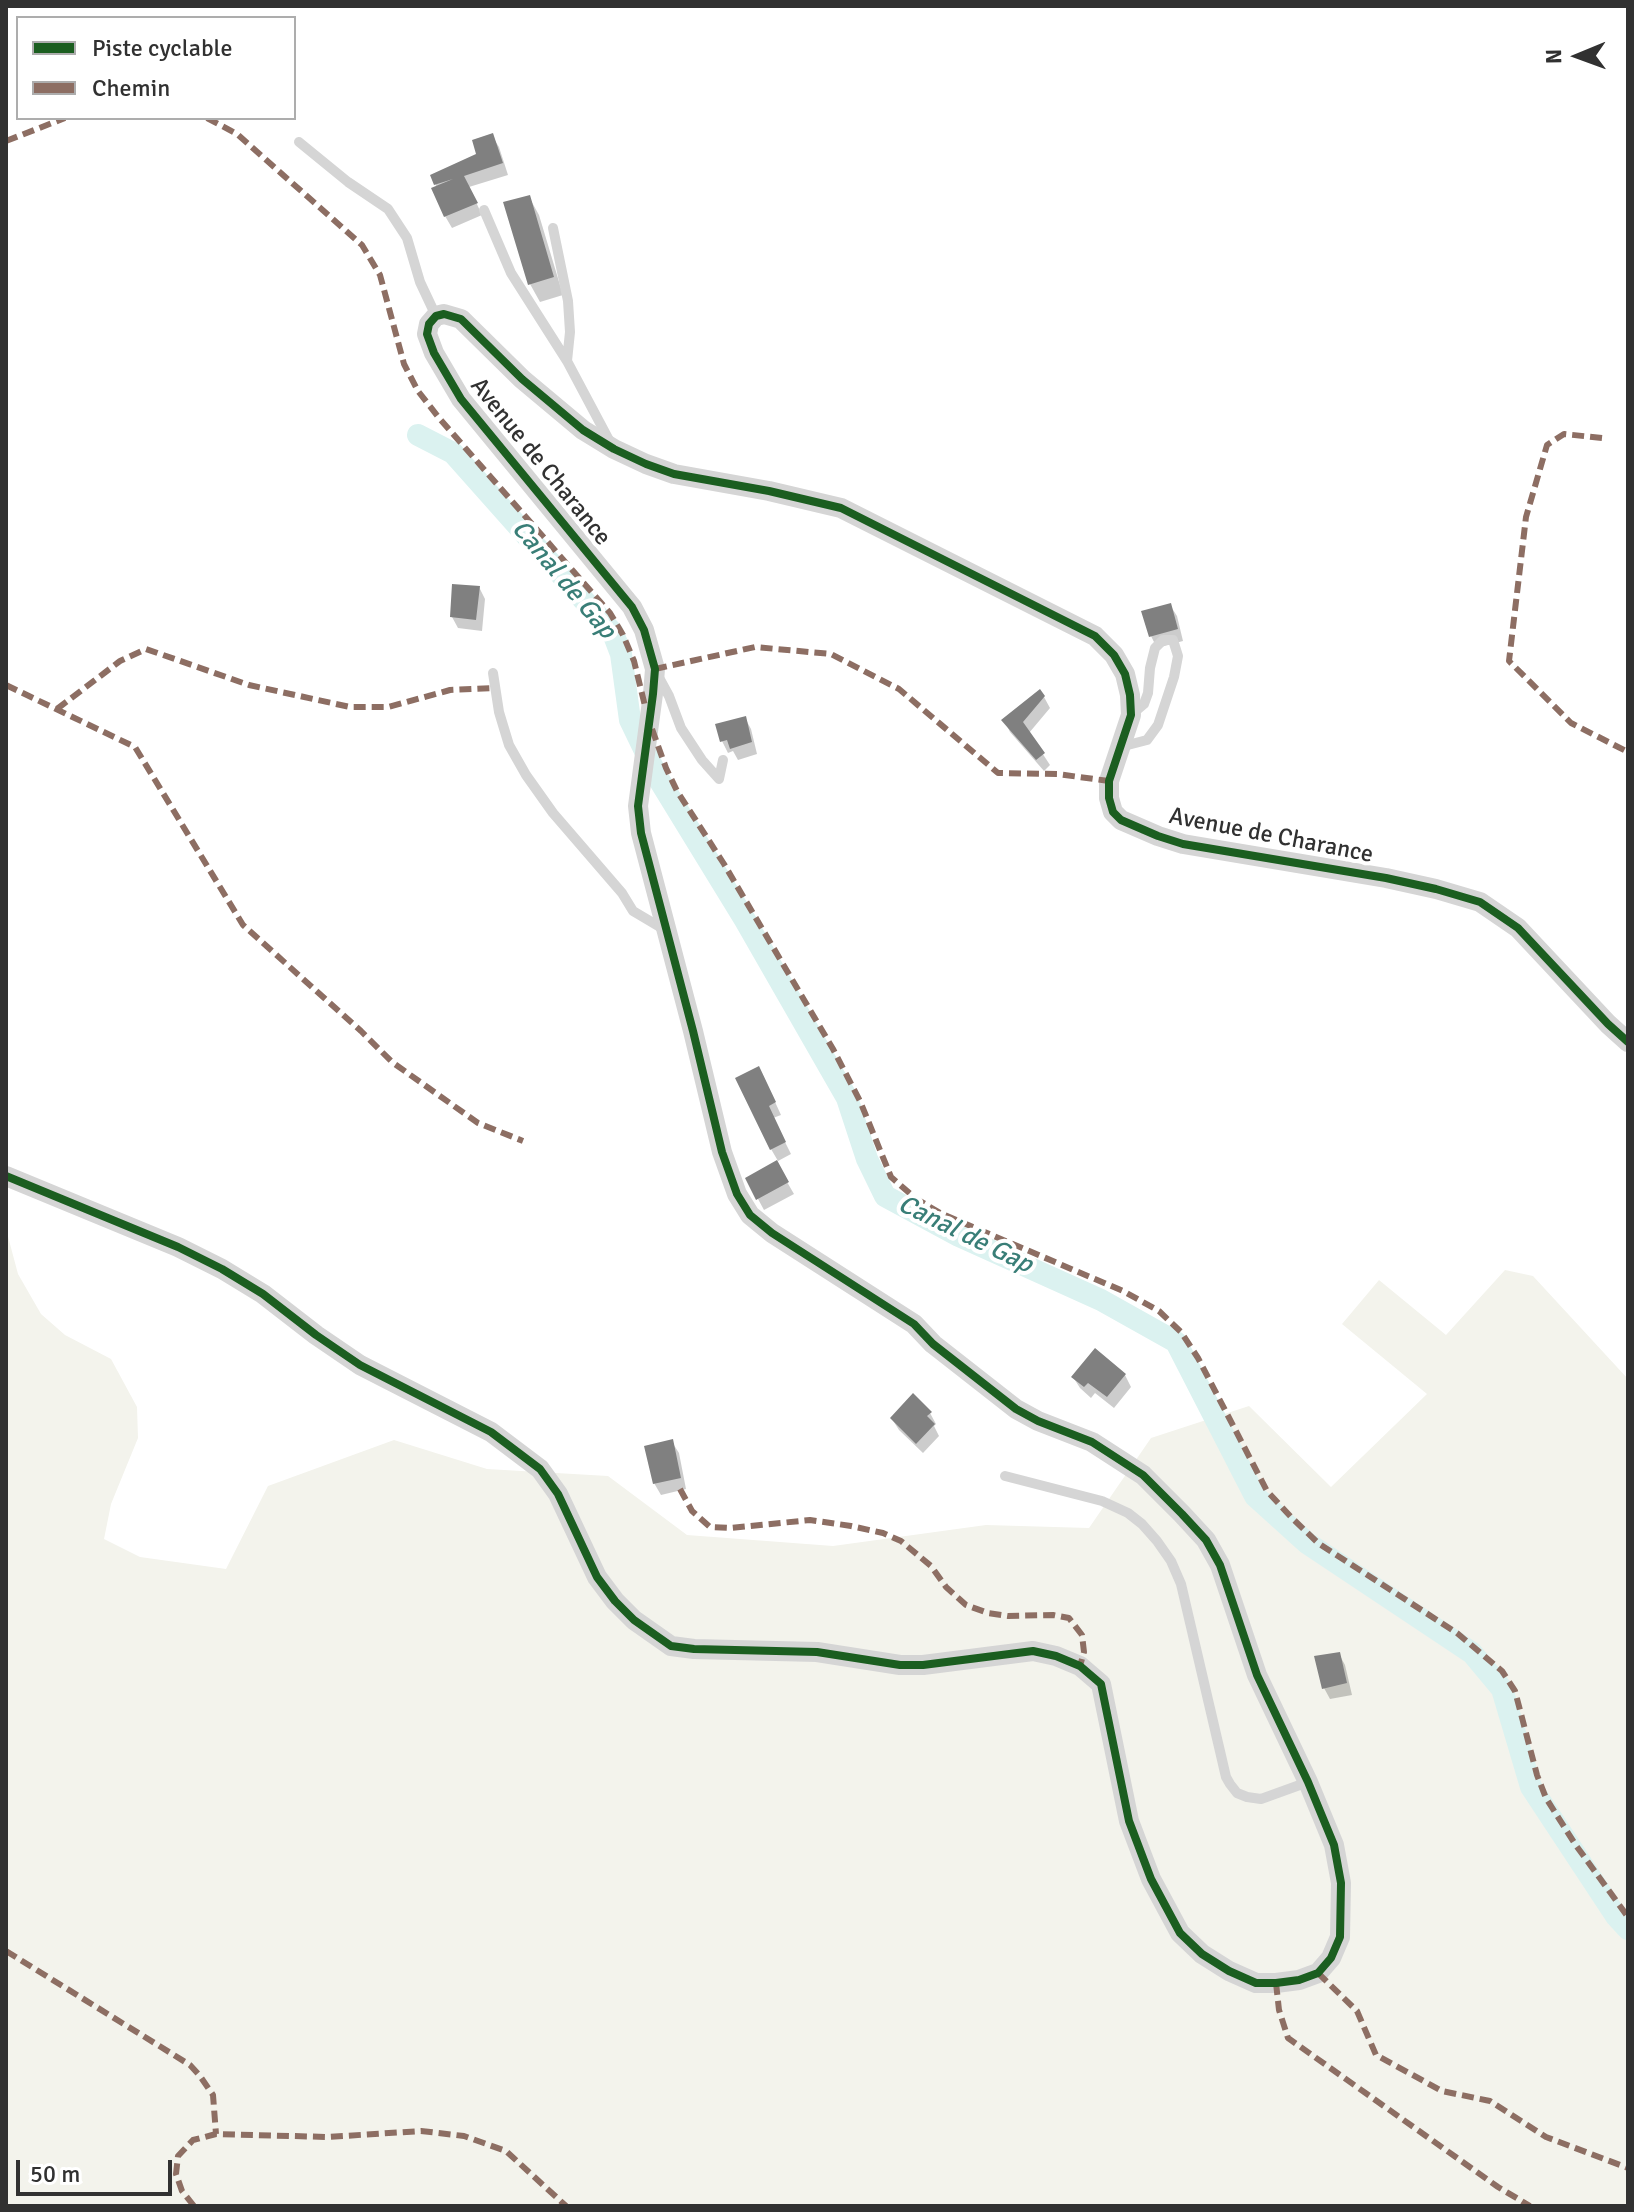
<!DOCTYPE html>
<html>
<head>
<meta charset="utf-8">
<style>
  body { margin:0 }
  #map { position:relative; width:1634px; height:2212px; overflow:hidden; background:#fff; font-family:Signika,sans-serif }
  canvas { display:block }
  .frame { position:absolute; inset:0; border:8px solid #313131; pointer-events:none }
  .legend { position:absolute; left:16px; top:16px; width:280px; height:104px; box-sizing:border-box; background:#fff; border:2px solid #adadad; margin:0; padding:10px 14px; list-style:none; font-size:24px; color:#313131 }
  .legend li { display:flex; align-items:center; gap:16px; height:40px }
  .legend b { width:40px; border:2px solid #adadad }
  .north { position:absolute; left:1538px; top:16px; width:80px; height:80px; -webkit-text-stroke:6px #fff; paint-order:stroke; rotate:269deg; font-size:22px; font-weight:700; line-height:32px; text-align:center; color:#313131 }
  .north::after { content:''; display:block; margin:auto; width:28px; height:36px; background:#313131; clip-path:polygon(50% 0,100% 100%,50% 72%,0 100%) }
  .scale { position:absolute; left:16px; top:2160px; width:156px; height:36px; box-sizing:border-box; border:4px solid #313131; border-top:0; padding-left:10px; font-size:24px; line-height:28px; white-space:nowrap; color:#313131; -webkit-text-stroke:6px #fff; paint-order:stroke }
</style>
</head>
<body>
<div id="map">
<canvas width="1634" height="2212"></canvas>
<div class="frame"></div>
<ul class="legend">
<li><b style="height:10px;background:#1b5e20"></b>Piste cyclable</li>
<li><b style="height:10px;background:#8d6e63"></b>Chemin</li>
</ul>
<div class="north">N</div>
<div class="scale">50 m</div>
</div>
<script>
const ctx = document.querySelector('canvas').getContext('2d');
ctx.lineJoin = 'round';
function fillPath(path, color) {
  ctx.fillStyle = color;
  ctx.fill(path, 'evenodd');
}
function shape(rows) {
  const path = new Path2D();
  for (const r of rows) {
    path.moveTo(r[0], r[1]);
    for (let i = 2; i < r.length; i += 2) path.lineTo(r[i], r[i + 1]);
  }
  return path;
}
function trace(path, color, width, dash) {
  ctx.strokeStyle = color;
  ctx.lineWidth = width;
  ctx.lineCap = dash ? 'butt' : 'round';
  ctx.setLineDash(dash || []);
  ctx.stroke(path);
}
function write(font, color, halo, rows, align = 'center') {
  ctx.font = font + ' Signika,sans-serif';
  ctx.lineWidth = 8;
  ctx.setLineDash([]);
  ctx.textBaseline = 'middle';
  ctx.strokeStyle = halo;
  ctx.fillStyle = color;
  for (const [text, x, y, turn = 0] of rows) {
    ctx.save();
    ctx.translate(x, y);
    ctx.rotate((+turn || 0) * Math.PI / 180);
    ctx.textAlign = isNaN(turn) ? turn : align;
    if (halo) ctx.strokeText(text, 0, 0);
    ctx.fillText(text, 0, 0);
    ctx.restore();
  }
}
const green = shape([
  [6,1229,18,1274,41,1314,65,1335,111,1359,137,1407,138,1438,111,1504,104,1539,140,1557,226,1569,268,1486,394,1440,487,1469,608,1476,687,1535,833,1546,986,1525,1089,1528,1151,1438,1249,1406,1331,1487,1427,1394,1342,1324,1379,1280,1446,1335,1505,1270,1533,1276,1628,1379,1628,2206,6,2206]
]);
const shadow = shape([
  [492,136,499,147,508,175,469,187,482,215,452,228,445,216,433,176,479,155],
  [529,197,539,215,563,295,540,302,530,284],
  [479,587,485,599,482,631,458,628,452,617],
  [1170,605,1177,616,1183,641,1157,648,1151,636],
  [1044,697,1050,708,1029,733,1050,765,1044,771,1010,732,1004,720],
  [745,718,751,729,757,754,738,760,733,751,728,753,722,741],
  [765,1080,781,1115,773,1118,791,1154,778,1161,771,1149],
  [776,1163,794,1194,764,1210,758,1199],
  [1125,1375,1131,1387,1114,1408,1095,1393,1091,1398,1080,1388,1073,1377],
  [930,1413,936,1424,934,1426,939,1436,923,1453,899,1430,892,1419],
  [672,1442,679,1453,686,1489,661,1495,654,1483],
  [1339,1654,1345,1665,1352,1695,1330,1699,1324,1688]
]);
const canal = shape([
  [418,435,453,453,613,633,621,654,630,720,658,778,745,920,847,1098,867,1159,885,1196,959,1236,1101,1300,1176,1342,1255,1496,1307,1543,1472,1653,1502,1689,1531,1787,1616,1916,1628,1929]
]);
const building = shape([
  [493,133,503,163,464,176,478,203,444,217,431,188,453,179,434,185,430,175,476,154,472,140],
  [530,195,554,277,528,285,503,202],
  [452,584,480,586,476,620,450,617],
  [1171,603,1178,629,1149,637,1141,611],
  [1040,689,1045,696,1023,722,1045,753,1036,760,1001,720],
  [746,716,752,742,730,749,727,740,720,742,715,724],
  [759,1066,776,1102,769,1106,786,1142,770,1150,735,1078],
  [777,1160,789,1182,756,1200,745,1178],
  [1095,1348,1126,1374,1107,1397,1088,1383,1084,1387,1071,1377],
  [913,1393,932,1412,927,1416,935,1424,916,1444,890,1418],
  [673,1439,681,1478,653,1484,644,1446],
  [1340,1652,1347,1683,1322,1689,1314,1656]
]);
const service = shape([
  [299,142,348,182,388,209,407,238,420,282,436,316],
  [484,210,511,273,567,361,609,440],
  [553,228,568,301,570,332,567,361],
  [493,673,499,712,509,745,526,775,553,813,622,893,633,911,665,930],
  [657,674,669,696,681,728,702,760,719,779,723,760],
  [1120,747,1147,740,1158,725,1174,677,1178,656,1173,640,1163,640,1155,648,1150,668,1148,693,1144,704,1131,715],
  [1005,1476,1102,1501,1128,1513,1142,1524,1157,1541,1171,1561,1181,1584,1226,1777,1230,1784,1237,1793,1247,1797,1261,1799,1308,1782]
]);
const minor = shape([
  [6,1176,178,1247,222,1269,263,1294,316,1335,360,1365,491,1432,540,1469,558,1494,597,1577,615,1601,634,1620,671,1646,694,1649,817,1652,900,1665,923,1665,1033,1651,1056,1656,1080,1666,1101,1684,1129,1821,1151,1879,1180,1933,1202,1954,1229,1971,1256,1983,1276,1983,1299,1980,1318,1973,1331,1958,1340,1937,1341,1883,1334,1845,1308,1782,1257,1675,1220,1565,1206,1540,1182,1514,1143,1475,1092,1442,1038,1421,1016,1409,933,1344,914,1324,772,1233,750,1215,737,1194,722,1152,693,1031,641,833,638,806,653,694,655,669,644,630,632,607,461,399,434,353,427,334,429,324,436,316,444,314,461,319,522,379,583,430,614,449,646,464,674,474,769,491,841,508,1095,636,1114,655,1125,674,1130,695,1131,715,1109,781,1109,798,1113,812,1121,820,1158,836,1183,844,1386,878,1436,889,1480,902,1518,928,1608,1024,1628,1042]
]);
const quiet = shape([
  [207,118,237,134,362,245,380,275,404,364,418,391,439,418,610,613,623,635,634,661,645,706],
  [6,141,65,118],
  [1602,438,1564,434,1547,445,1526,517,1509,661,1571,723,1628,752],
  [655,669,755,647,831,654,899,689,998,773,1057,774,1109,781],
  [6,685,135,747,243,925,361,1031,392,1062,478,1123,523,1141],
  [57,709,120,661,146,649,249,685,350,707,388,707,450,690,495,688],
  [652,729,666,768,677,791,724,864,833,1049,860,1101,891,1177,915,1198,940,1213,1123,1291,1159,1311,1181,1332,1198,1358,1267,1491,1292,1518,1318,1543,1457,1633,1502,1671,1515,1691,1537,1775,1546,1798,1575,1844,1628,1917],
  [680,1489,692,1511,710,1527,731,1528,810,1520,851,1526,883,1533,901,1541,931,1566,946,1587,966,1605,988,1613,1008,1616,1053,1615,1069,1618,1082,1635,1084,1652,1080,1666],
  [6,1951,190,2065,200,2076,213,2095,216,2134],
  [1318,1973,1357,2011,1376,2055,1442,2091,1490,2101,1546,2137,1628,2168],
  [1276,1983,1279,2010,1288,2038,1498,2187,1530,2206],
  [194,2206,182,2191,176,2174,178,2156,193,2140,216,2134,328,2137,421,2131,464,2136,506,2151,566,2206]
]);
const cycleway = shape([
  [6,1176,178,1247,222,1269,263,1294,316,1335,360,1365,491,1432,540,1469,558,1494,597,1577,615,1601,634,1620,671,1646,694,1649,817,1652,900,1665,923,1665,1033,1651,1056,1656,1080,1666,1101,1684,1129,1821,1151,1879,1180,1933,1202,1954,1229,1971,1256,1983,1276,1983,1299,1980,1318,1973,1331,1958,1340,1937,1341,1883,1334,1845,1308,1782,1257,1675,1220,1565,1206,1540,1182,1514,1143,1475,1092,1442,1038,1421,1016,1409,933,1344,914,1324,772,1233,750,1215,737,1194,722,1152,693,1031,641,833,638,806,653,694,655,669,644,630,632,607,461,399,434,353,427,334,429,324,436,316,444,314,461,319,522,379,583,430,614,449,646,464,674,474,769,491,841,508,1095,636,1114,655,1125,674,1130,695,1131,715,1109,781,1109,798,1113,812,1121,820,1158,836,1183,844,1386,878,1436,889,1480,902,1518,928,1608,1024,1628,1042]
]);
const streetNames = [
  ["Avenue de Charance",540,462,51],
  ["Avenue de Charance",1271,836,11]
];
const waterNames = [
  ["Canal de Gap",563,580,50],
  ["Canal de Gap",965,1235,26]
];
fillPath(green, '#f3f3ec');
fillPath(shadow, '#0003');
trace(canal, '#dbf2f0', 22);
fillPath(building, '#808080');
trace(service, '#d5d5d5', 10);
trace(minor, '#d5d5d5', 20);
trace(quiet, '#8d6e63', 6, [12, 6]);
trace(cycleway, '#1b5e20', 8);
write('24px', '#313131', '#fff', streetNames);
write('italic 26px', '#397e77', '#fff', waterNames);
</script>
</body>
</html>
